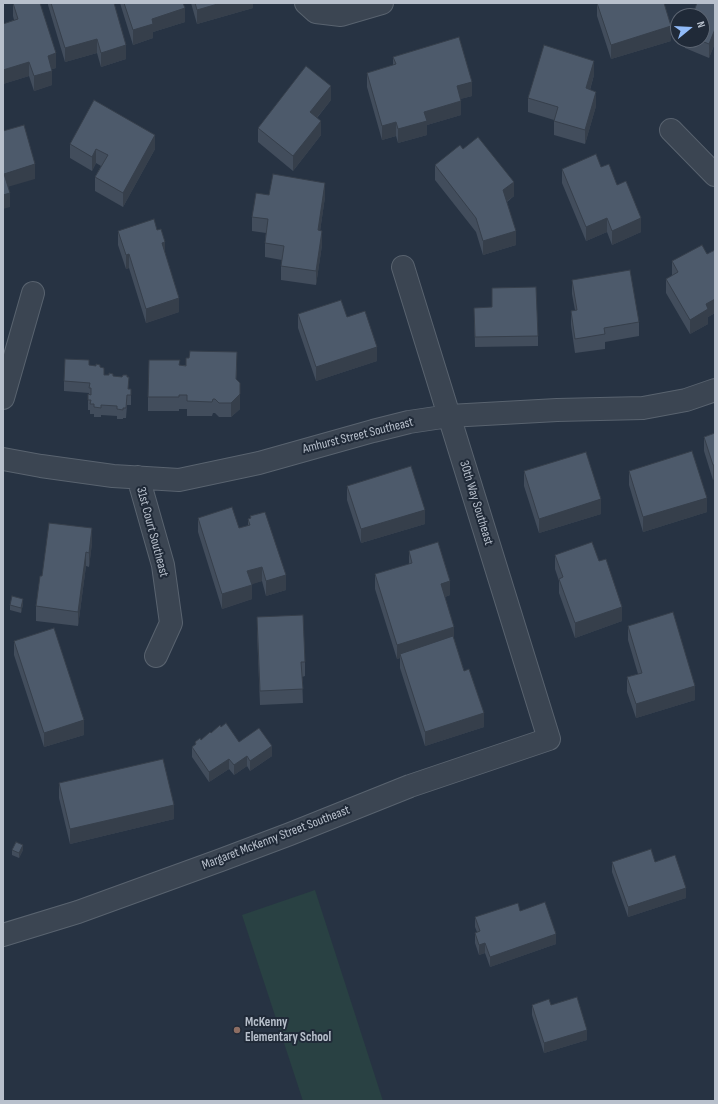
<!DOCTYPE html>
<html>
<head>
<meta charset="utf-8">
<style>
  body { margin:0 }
  #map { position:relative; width:718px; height:1104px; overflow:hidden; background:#273343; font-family:"Sofia Sans Condensed",sans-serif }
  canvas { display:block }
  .frame { position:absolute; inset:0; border:4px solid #b8c0cc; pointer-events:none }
  .north { position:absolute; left:670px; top:8px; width:40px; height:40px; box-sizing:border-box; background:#202a38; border:1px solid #5d6673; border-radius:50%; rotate:72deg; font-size:11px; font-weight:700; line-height:16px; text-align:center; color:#b8c0cc }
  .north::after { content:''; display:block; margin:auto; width:14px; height:18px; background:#91bbf8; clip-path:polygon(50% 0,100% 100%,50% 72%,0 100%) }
</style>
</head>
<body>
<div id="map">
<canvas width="718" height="1104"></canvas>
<div class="frame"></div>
<div class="north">N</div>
</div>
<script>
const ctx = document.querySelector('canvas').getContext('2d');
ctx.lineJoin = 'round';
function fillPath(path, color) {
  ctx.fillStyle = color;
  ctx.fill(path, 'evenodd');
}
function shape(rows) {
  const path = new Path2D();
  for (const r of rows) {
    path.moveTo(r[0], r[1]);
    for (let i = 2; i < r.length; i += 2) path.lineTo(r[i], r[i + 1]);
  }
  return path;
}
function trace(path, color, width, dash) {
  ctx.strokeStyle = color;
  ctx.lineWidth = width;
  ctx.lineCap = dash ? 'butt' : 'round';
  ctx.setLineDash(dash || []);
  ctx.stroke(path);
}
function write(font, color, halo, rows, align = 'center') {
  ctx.font = font + ' "Sofia Sans Condensed",sans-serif';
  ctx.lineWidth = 4;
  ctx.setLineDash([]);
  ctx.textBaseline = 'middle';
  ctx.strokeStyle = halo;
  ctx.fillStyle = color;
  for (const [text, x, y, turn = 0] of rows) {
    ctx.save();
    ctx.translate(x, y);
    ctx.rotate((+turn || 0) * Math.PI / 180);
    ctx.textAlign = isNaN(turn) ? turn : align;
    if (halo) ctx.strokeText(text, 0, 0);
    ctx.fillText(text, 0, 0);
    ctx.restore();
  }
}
const green = shape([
  [315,890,383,1101,303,1101,242,915]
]);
const minor = shape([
  [306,3,316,12,341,15,382,3],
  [671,130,715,175],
  [3,398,33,293],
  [3,459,41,466,113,476,179,480,259,463,373,431,409,422,449,416,557,410,643,408,686,400,715,390],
  [138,477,163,565,171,623,156,656],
  [3,935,78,912,221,860,290,834,410,786,549,739,403,267]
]);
const wall = shape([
  [13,3,40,3,56,68,52,69,52,85,34,91,29,76,3,84,3,24,14,20,13,16],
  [48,3,114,3,126,59,101,67,97,53,65,62,48,5],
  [120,3,183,3,185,22,153,32,153,38,133,45],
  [191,3,253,3,253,8,197,24],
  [597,3,664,3,671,41,611,59,597,16],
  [715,3,715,43,709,58,685,48,685,40,702,40],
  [393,57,472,96,460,99,461,115,427,125,427,135,398,143,396,136,382,140,367,87,367,73,393,65],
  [594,75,590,90,596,106,585,144,554,135,554,120,528,112,528,98],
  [331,100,317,118,321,135,293,171,258,142,258,128],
  [70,144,155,149,123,207,95,191,95,177,101,166,96,163,92,171,70,158],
  [463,149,514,196,507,202,516,245,483,255,476,232,435,180,435,165],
  [601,167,617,185,641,232,612,245,607,232,586,241,562,183,562,169],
  [269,195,325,197,320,231,322,245,316,285,281,280,281,266,282,260,265,257,265,243,266,233,252,231,252,217],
  [118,231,165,253,179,312,146,323,129,268,126,269,118,245],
  [715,250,715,313,708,317,708,324,690,334,666,293,666,279,672,276,672,261,707,254],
  [572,280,639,322,639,336,605,342,605,349,575,353,571,325,571,311,575,310,572,294],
  [474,308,538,336,538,346,475,347],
  [298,314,347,317,377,361,316,381,298,328],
  [180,365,237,366,236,380,240,409,231,417,219,417,215,413,213,413,212,416,187,416,187,409,179,409,179,411,148,411,148,397],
  [89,366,100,367,104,375,113,376,129,389,131,389,131,405,127,405,126,418,123,418,123,419,117,419,117,416,101,415,101,417,94,417,94,414,90,414,90,410,88,410,88,394,89,394,89,393,64,391,64,381],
  [715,433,713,480,704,451,704,437],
  [524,471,601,514,539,533,524,486],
  [629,471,707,512,643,532,629,485],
  [347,486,425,524,361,543,347,500],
  [250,516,286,590,266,596,262,581,251,584,252,599,222,609,198,532,198,518,239,528,248,526,248,519,250,518],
  [92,543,89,567,86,566,78,626,36,621,36,606,42,576],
  [409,551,450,595,445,597,454,639,464,671,484,727,425,746,400,668,400,658,397,659,375,589,375,574,409,564],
  [555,555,599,561,622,621,575,638,559,593,559,581,555,569],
  [23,604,21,613,10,610,10,605],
  [257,617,305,662,305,676,302,677,303,703,260,705,257,632],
  [628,626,695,700,636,718,627,692,627,677,638,674,628,640],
  [14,641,84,735,44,747,14,655],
  [221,727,239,742,272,756,250,771,247,766,234,775,229,769,209,782,192,757,192,747,195,745,195,742,201,740],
  [59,783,174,819,70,844,59,798],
  [12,850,23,850,19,858,12,855],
  [612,862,655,862,686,898,628,917,612,872],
  [520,911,556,944,490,967,485,953,479,955,475,943,475,933,477,932,475,927,475,917],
  [532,1005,551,1005,587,1040,544,1053,532,1015]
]);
const shadedWall = shape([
  [221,3,253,3,253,8,197,24,197,10],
  [185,8,185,22,153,32,153,38,133,45,133,30,152,19],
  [671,26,671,41,611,59,611,45],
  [715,29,715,43,709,58,709,44],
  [97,39,97,53,65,62,65,48],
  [126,45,126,59,101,67,101,53],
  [56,53,56,68,48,70,48,56],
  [594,61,594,75,586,103,586,88],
  [29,62,29,76,3,84,3,70],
  [52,71,52,85,34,91,34,76],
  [472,82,472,96,457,100,457,86],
  [331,86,331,100,310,126,310,112],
  [596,92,596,106,585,144,585,130],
  [461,101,461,115,427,125,427,135,398,143,398,129,424,112],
  [321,121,321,135,293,171,293,156],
  [396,122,396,136,382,140,382,126],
  [155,135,155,149,123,207,123,193],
  [96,149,96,163,92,171,92,157],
  [35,164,35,179,4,188,4,174],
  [514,182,514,196,503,204,503,190],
  [325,183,325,197,318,245,318,230],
  [10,193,10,207,3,209,3,195],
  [607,218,607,232,586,241,586,227],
  [641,218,641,232,612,245,612,231],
  [322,231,322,245,316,285,316,271],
  [516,231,516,245,483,255,483,241],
  [165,242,165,256,162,243],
  [129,254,129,268,126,269,126,255],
  [179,298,179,312,146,323,146,309],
  [715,299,715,313,708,317,708,324,690,334,690,320,706,304],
  [377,347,377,361,316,381,316,367],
  [240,394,240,409,231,417,231,403],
  [713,465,715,465,715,479,713,480],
  [707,498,707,512,643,532,643,517],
  [601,499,601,514,539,533,539,519],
  [425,510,425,524,361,543,361,529],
  [92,528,92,543,89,567,89,553],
  [86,552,86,566,78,626,78,612],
  [262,567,262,581,247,586,247,571],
  [286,575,286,590,266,596,266,581],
  [450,581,450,595,441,598,441,584],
  [252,585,252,599,222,609,222,594],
  [23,599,23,604,21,613,21,608],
  [622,607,622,621,575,638,575,623],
  [454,627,454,641,400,654,400,658,397,659,397,645],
  [695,686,695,700,636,718,636,704],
  [484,713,484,727,425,746,425,732],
  [84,720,84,735,44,747,44,733],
  [272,746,272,756,250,771,250,761],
  [247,756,247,766,234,775,234,765],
  [229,759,229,769,209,782,209,772],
  [174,805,174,819,70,844,70,829],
  [23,845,23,850,19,858,19,853],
  [686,888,686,898,628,917,628,907],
  [556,934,556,944,490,967,490,957],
  [485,943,485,953,479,955,479,945],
  [587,1030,587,1040,544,1053,544,1043]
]);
const building = shape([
  [13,3,40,3,56,53,48,56,52,71,34,76,29,62,3,70,3,24,18,19,13,3],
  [51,3,114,3,126,45,101,53,97,39,65,48,51,3],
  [124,3,183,3,185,8,152,19,153,24,133,30,124,3],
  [195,3,221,3,197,10,195,3],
  [597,3,664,3,671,26,611,45,597,3],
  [697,3,715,3,715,29,709,44,699,40,702,40,702,16,692,16,697,3],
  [459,37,472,82,457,86,461,101,424,112,427,121,398,129,396,122,382,126,367,73,396,64,393,57,459,37],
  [544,45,594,61,586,88,596,92,585,130,554,121,558,107,528,98,544,45],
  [306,66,331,86,310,112,321,121,293,156,258,128,306,66],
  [94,100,155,135,123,193,95,177,108,155,96,149,92,157,70,144,94,100],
  [24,125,35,164,4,174,10,193,3,195,3,131,24,125],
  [478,137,514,182,503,190,516,231,483,241,476,218,435,165,460,145,463,149,478,137],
  [596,154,601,167,609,164,617,185,626,181,641,218,612,231,607,218,586,227,562,169,596,154],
  [273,174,325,183,318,230,322,231,316,271,281,266,284,246,265,243,268,219,252,217,256,193,269,195,273,174],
  [154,219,157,230,161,229,165,242,162,243,179,298,146,309,129,254,126,255,118,231,154,219],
  [702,245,707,254,715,250,715,299,706,304,708,309,690,320,666,279,678,272,672,261,702,245],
  [630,270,639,322,604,328,605,334,575,339,571,311,577,310,572,280,630,270],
  [536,287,538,336,475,337,474,308,492,307,492,288,536,287],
  [341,300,347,317,365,311,377,347,316,367,298,314,341,300],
  [190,351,237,352,236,379,240,383,240,394,231,403,219,403,215,399,213,399,212,402,187,401,187,395,179,395,179,397,148,397,149,360,180,360,179,365,186,366,186,358,189,358,190,351],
  [65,359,89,360,89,365,96,366,96,364,100,365,100,367,104,368,104,375,109,375,109,373,113,374,113,376,122,377,123,375,127,375,127,377,129,377,128,389,131,389,131,395,127,395,126,408,123,408,123,410,117,409,117,406,101,405,101,408,94,407,94,404,90,404,91,400,88,400,88,394,91,395,91,388,89,388,90,383,64,381,65,359],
  [715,433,715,465,713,465,704,437,715,433],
  [692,451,707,498,643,517,629,471,692,451],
  [586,452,601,499,539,519,524,471,586,452],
  [411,466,425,510,361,529,347,486,411,466],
  [232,507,239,528,250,525,248,519,251,518,250,516,265,512,286,575,266,581,262,567,247,571,252,585,222,594,198,518,232,507],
  [49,523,92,528,89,553,86,552,78,612,36,606,40,576,42,576,49,523],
  [438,542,450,581,441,584,454,627,397,645,375,574,412,563,409,551,438,542],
  [592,542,599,561,606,559,622,607,575,623,559,579,563,577,555,555,592,542],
  [12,596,23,599,21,608,10,605,12,596],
  [673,612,695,686,636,704,627,677,642,673,628,626,673,612],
  [303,615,305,662,301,662,303,689,260,691,257,617,303,615],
  [54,628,84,720,44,733,14,641,54,628],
  [453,636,464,671,469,669,484,713,425,732,400,654,453,636],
  [226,723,239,742,259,728,272,746,250,761,247,756,234,765,229,759,209,772,192,747,196,744,195,742,200,738,201,740,210,732,211,733,220,725,221,727,226,723],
  [163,759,174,805,70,829,59,783,163,759],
  [16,842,23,845,19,853,12,850,16,842],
  [651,849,655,862,675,855,686,888,628,907,612,862,651,849],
  [545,902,556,934,490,957,485,943,479,945,475,933,480,931,475,917,518,903,520,911,545,902],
  [577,997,587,1030,544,1043,532,1005,549,999,551,1005,577,997]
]);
const markers = [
  [237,1030,4,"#8d6e63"]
];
const streetNames = [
  ["Amhurst Street Southeast",358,436,-14],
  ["30th Way Southeast",476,503,73],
  ["31st Court Southeast",152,532,75],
  ["Margaret McKenny Street Southeast",276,838,-21]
];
const poiNames = [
  ["McKenny",245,1023],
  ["Elementary School",245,1038]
];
fillPath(green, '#294143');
trace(minor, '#59636f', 24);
trace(minor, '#3b4552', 22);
fillPath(wall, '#424d5c');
fillPath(shadedWall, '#363f4b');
fillPath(building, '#4d5a6b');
trace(building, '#363f4b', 1);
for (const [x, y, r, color] of markers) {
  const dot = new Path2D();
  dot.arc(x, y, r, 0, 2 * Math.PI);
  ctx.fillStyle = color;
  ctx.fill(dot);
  trace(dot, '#202a38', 1.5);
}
write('13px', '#b8c0cc', '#202a38', streetNames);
write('bold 13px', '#b8c0cc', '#202a38', poiNames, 'left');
</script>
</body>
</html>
